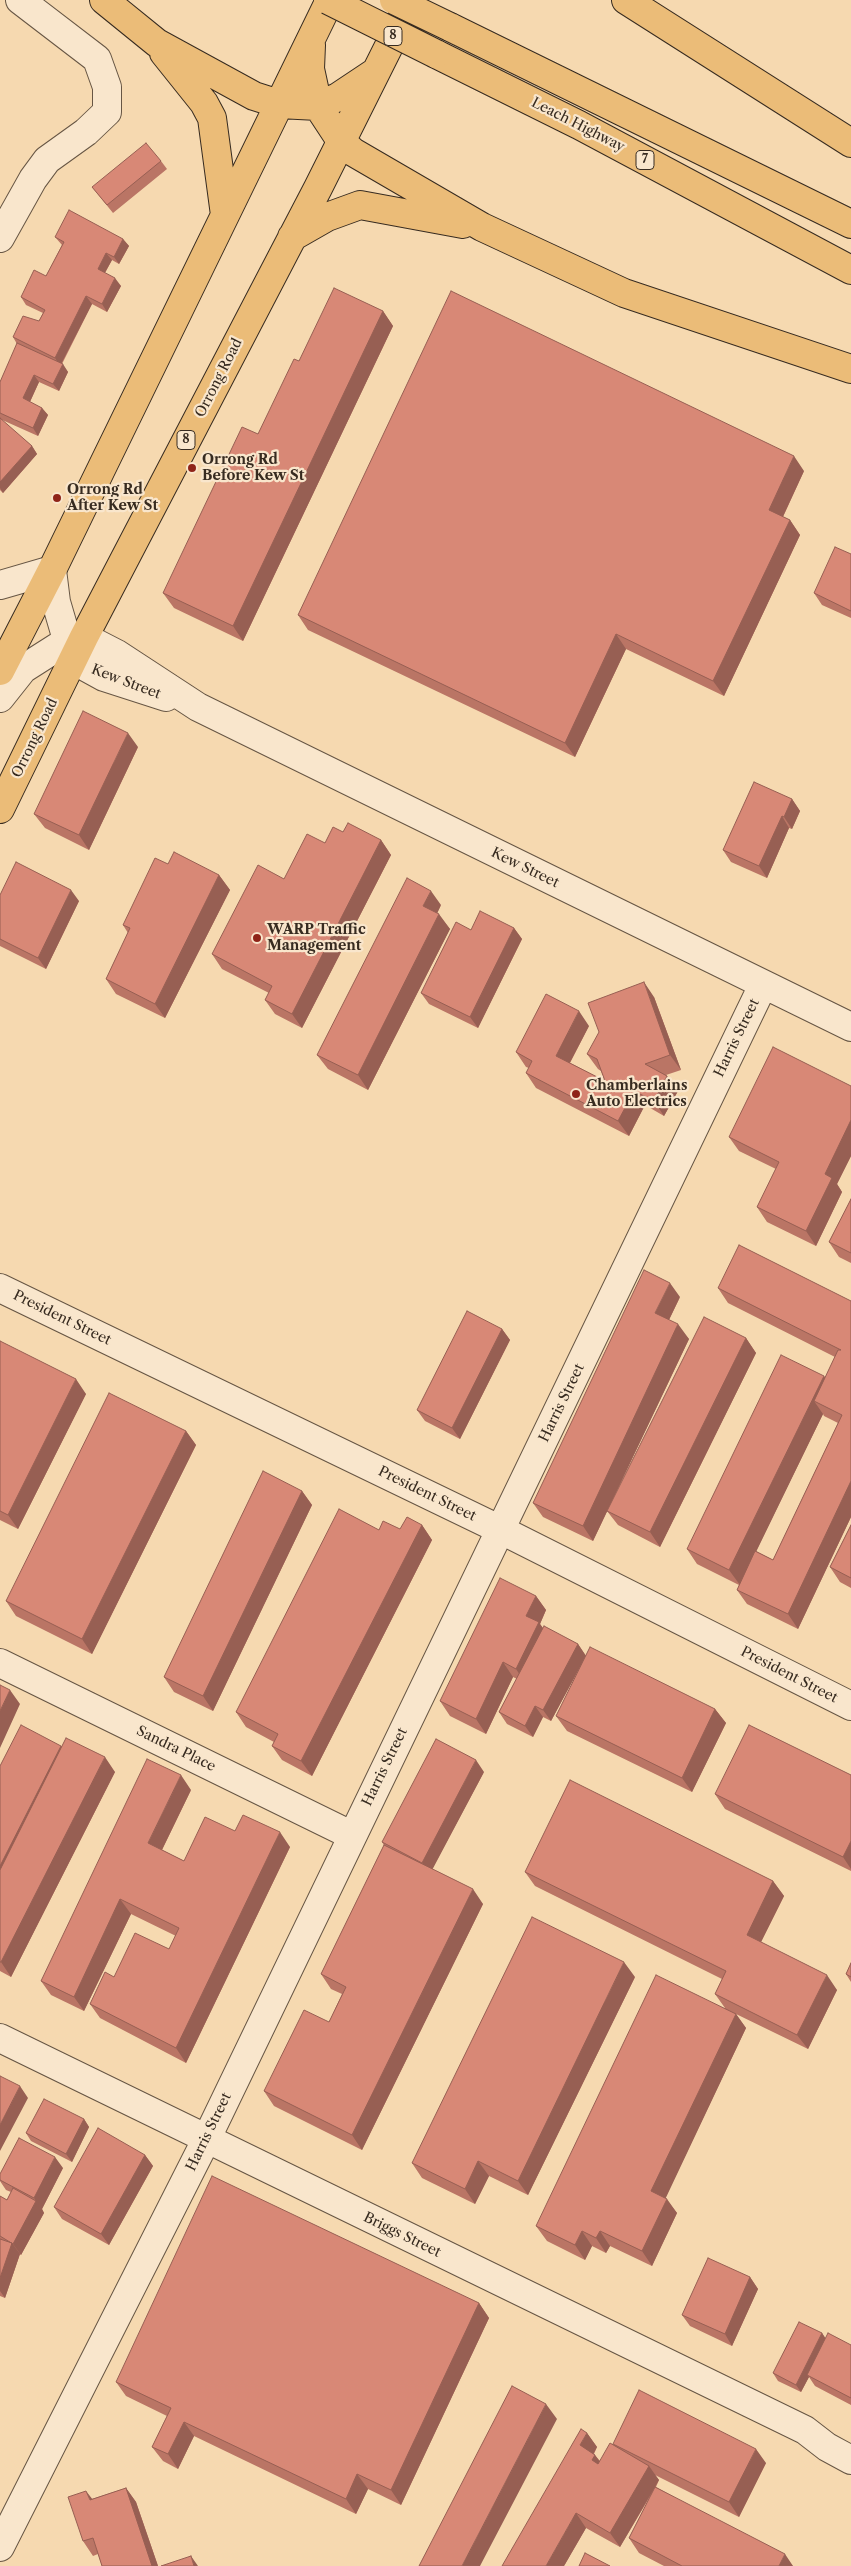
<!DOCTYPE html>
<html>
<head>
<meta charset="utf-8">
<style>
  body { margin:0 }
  canvas { display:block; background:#f6d9b0 }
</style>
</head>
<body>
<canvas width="851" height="2566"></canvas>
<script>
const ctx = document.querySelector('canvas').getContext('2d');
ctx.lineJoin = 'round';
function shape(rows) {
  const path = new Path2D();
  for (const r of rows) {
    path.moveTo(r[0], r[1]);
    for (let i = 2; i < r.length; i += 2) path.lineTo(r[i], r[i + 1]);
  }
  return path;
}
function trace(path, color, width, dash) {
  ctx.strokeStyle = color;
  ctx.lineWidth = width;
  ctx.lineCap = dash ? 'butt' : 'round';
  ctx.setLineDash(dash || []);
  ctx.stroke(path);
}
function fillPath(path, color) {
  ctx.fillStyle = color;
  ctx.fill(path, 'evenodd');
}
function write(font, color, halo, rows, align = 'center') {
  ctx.font = font + ' "Libre Caslon Text",serif';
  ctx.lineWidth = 4.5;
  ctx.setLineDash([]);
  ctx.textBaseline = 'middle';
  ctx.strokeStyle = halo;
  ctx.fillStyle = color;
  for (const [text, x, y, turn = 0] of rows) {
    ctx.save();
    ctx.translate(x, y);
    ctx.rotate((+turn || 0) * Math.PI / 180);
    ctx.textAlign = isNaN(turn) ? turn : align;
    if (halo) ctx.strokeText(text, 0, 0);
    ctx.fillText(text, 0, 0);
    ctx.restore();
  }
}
const minor = shape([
  [0,238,33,179,47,160,86,132,107,112,107,87,97,59,20,0],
  [0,585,52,570,56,602,73,660,104,677,166,697],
  [0,698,23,669,67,641,84,637,117,654,198,707,851,1027],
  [0,1288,501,1530,851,1706],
  [0,1663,351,1835],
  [0,2038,805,2430,827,2447,851,2460],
  [0,2547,206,2140,763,985]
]);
const highway = shape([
  [104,0,157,43,254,96,279,104,318,106,338,97,374,73],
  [626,0,851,143],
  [450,27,851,224],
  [311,45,310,69,318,106,341,141,353,152,482,227,624,293,851,369],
  [164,53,204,103,212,118,225,215],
  [436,54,579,125,851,270],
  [292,237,327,217,360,205,463,224],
  [0,671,52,570,330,0],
  [0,809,84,637,318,188,412,0]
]);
const highwayBridge = shape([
  [328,0,436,54],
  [394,0,450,27]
]);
const wall = shape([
  [161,161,167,169,113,213,92,187],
  [55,237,123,239,129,246,119,264,112,260,105,273,121,286,107,312,92,304,62,364,68,372,59,391,39,382,30,402,42,408,48,415,38,436,0,419,32,446,37,454,3,493,0,490,0,382,17,344,13,337,39,321,43,313,26,305,21,297,46,276,62,245],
  [383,311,393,326,243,641,174,608,163,593,258,434,299,361],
  [804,471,783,517,790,520,800,535,724,696,626,649,575,757,308,630,298,615],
  [851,554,851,618,822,605,814,593],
  [138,747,89,850,45,828,34,814],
  [792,799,800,811,792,829,789,828,767,878,731,862,723,850],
  [343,832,381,840,391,855,302,1028,275,1014,265,1000,269,993,222,969,212,954,325,843],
  [168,864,219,875,230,890,165,1018,116,994,106,979,128,933,123,925],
  [0,895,79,901,46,969,0,946],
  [441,905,437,913,450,929,368,1090,328,1069,317,1055],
  [514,928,522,939,478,1028,429,1004,421,993,471,930],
  [654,997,681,1070,666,1075,678,1091,664,1116,645,1105,629,1136,536,1088,526,1073,529,1068,526,1067,516,1052,589,1026,570,1063,605,1081,601,1071,598,1069,587,1054],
  [851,1086,851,1156,837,1184,842,1192,816,1246,767,1222,757,1207,776,1169,739,1151,729,1137],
  [851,1199,851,1263,839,1257,829,1242],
  [718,1288,851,1301,851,1517,798,1629,747,1604,737,1590,739,1585,697,1564,687,1549,824,1376,825,1378,835,1357,728,1303],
  [823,1414,824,1416,838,1423,773,1560,756,1551],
  [680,1297,669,1320,689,1339,593,1541,543,1517,533,1503],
  [502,1329,510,1340,460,1439,425,1421,417,1410],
  [746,1338,756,1353,660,1547,618,1525,607,1511],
  [0,1341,86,1394,18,1529,0,1520],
  [186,1431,196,1445,92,1654,16,1616,6,1601],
  [302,1491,312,1505,213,1711,174,1692,164,1677],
  [422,1525,432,1540,312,1776,282,1760,272,1746,274,1742,246,1727,236,1712,379,1530,400,1529],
  [851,1525,851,1588,840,1582,830,1567],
  [536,1596,546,1610,540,1624,543,1628,578,1644,586,1656,551,1721,543,1717,533,1737,507,1724,499,1712,517,1679,513,1677,486,1734,450,1716,440,1701],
  [715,1709,726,1723,692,1792,567,1731,556,1716],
  [61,1746,115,1772,11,1977,0,1971,0,1766],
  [484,1772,432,1869,483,1904,362,2150,274,2106,264,2091,329,2022,342,1994,331,1989,321,1974,384,1845,382,1842],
  [851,1775,851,1871,725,1809,715,1794],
  [191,1790,162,1850,184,1861,235,1831,290,1847,186,2063,100,2018,90,2004,114,1977,169,1949,176,1936,131,1914,84,2011,51,1995,41,1981],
  [525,1872,773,1881,784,1896,761,1942,837,1990,808,2049,736,2014,746,2028,665,2198,677,2213,652,2266,610,2246,606,2253,592,2246,585,2260,547,2241,536,2226,725,2008,715,1994,722,1979,535,1886],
  [851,1963,851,1982,846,1974],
  [635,1977,528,2195,489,2176,475,2204,422,2178,412,2163],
  [84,2119,89,2127,72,2162,31,2141,26,2133],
  [145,2155,153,2166,109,2245,62,2219,54,2207],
  [63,2168,42,2209,44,2213,21,2255,20,2254,5,2298,0,2296,0,2196,7,2200,11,2192,6,2190,0,2181,0,2174],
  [750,2277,758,2289,732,2346,690,2326,682,2315],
  [479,2303,489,2318,401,2505,368,2489,356,2514,194,2436,178,2469,163,2461,152,2447,167,2416,126,2396,116,2382],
  [822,2333,826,2339,851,2345,851,2405,815,2386,809,2377,801,2392,778,2381,773,2373],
  [587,2433,597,2447,594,2454,600,2461,614,2445,613,2444,766,2463,739,2517,655,2475,659,2480,656,2487,793,2566,664,2566,639,2553,629,2538,654,2490,620,2547,586,2528,564,2566],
  [126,2488,136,2502,158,2566,102,2566,98,2554,93,2556,83,2541,92,2499]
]);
const shadedWall = shape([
  [123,239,129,246,119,264,114,257],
  [106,253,112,260,103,276,98,269],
  [115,278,121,286,107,312,102,304],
  [86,296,92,304,60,366,55,358],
  [383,311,393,326,243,641,233,626],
  [63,364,68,372,59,391,53,384],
  [34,375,39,382,28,406,23,398],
  [42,408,48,415,38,436,33,428],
  [32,446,37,454,3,493,0,488,0,482],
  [794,456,804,471,779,525,769,510],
  [790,520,800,535,724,696,713,681],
  [616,634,626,649,575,757,565,743],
  [128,733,138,747,89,850,79,835],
  [792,799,800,811,792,829,784,817],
  [782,816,789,828,767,878,759,866],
  [381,840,391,855,302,1028,292,1014],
  [219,875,230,890,165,1018,155,1004],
  [71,890,79,901,46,969,38,958],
  [431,891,441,905,434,920,423,906],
  [439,914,450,929,368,1090,358,1075],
  [514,928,522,939,478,1028,470,1017],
  [644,982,654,997,681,1070,670,1055],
  [579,1011,589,1026,566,1070,556,1056],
  [667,1076,678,1091,664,1116,654,1101],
  [634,1091,645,1105,629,1136,618,1121],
  [851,1120,851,1156,837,1184,842,1192,816,1246,806,1231,825,1174],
  [670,1283,680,1297,665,1328,655,1313],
  [678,1324,689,1339,593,1541,583,1526],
  [502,1329,510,1340,460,1439,452,1428],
  [746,1338,756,1353,660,1547,650,1532],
  [824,1376,834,1390,814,1401,823,1414,740,1585,729,1570],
  [76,1379,86,1394,18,1529,8,1515],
  [186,1431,196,1445,92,1654,82,1639],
  [851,1481,851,1517,798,1629,788,1614],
  [302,1491,312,1505,213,1711,203,1696],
  [422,1525,432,1540,312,1776,301,1761],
  [536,1596,546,1610,540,1624,549,1637,526,1684,516,1669,526,1616],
  [578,1644,586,1656,551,1721,543,1710],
  [503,1662,513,1677,486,1734,476,1719],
  [10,1690,20,1704,0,1748,0,1711],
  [535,1706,543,1717,533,1737,525,1726],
  [715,1709,726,1723,692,1792,682,1778],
  [61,1746,71,1760,0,1901,0,1866],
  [105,1757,115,1772,11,1977,1,1962],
  [476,1760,484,1772,430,1874,422,1863],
  [181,1775,191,1790,158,1858,148,1843],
  [280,1832,290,1847,186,2063,176,2048],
  [851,1841,851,1869,843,1857],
  [773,1881,784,1896,757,1950,747,1935],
  [473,1889,483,1904,362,2150,352,2135],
  [120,1899,131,1914,84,2011,74,1997],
  [624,1962,635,1977,528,2195,518,2181],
  [827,1975,837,1990,808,2049,797,2035],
  [736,2014,746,2028,662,2206,651,2191],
  [20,2086,28,2098,0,2151,0,2125],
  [84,2119,89,2127,72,2162,66,2154],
  [145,2155,153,2166,109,2245,101,2234],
  [55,2157,63,2168,42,2209,44,2213,21,2255,13,2244,36,2201,34,2198],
  [478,2161,489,2176,475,2204,465,2189],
  [667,2199,677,2213,652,2266,642,2251],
  [582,2231,592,2246,585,2260,575,2245],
  [600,2231,610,2246,606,2253,596,2238],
  [12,2243,20,2254,5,2298,0,2291,0,2278],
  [750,2277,758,2289,732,2346,725,2334],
  [479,2303,489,2318,401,2505,391,2490],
  [822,2333,827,2341,807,2375,809,2377,801,2392,796,2385],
  [546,2404,557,2419,480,2566,462,2566],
  [184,2422,194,2436,178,2469,168,2454],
  [587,2433,597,2447,590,2460,580,2445],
  [756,2449,766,2463,739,2517,729,2502],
  [595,2455,605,2469,592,2460],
  [649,2466,659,2480,620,2547,610,2533],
  [357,2474,368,2489,356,2514,346,2499],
  [126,2488,136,2502,158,2566,152,2566],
  [86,2491,97,2505,90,2500],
  [576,2513,586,2528,564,2566,546,2566],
  [785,2554,793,2566,779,2566],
  [191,2556,198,2566,194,2566]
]);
const building = shape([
  [146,143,161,161,107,205,92,187,146,143],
  [69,210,123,239,114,257,106,253,98,269,115,278,102,304,86,296,55,358,13,337,23,316,39,321,45,310,21,297,34,270,46,276,64,242,55,237,69,210],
  [334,288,383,311,233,626,163,593,242,427,258,434,294,359,299,361,334,288],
  [451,291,794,456,769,510,790,520,713,681,616,634,565,743,298,615,451,291],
  [17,343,63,364,53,384,34,375,23,398,42,408,33,428,0,413,0,382,17,343],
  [0,418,32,446,0,482,0,418],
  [835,547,851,554,851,611,814,593,835,547],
  [83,711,128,733,79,835,34,814,83,711],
  [754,782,792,799,784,817,782,816,759,866,723,850,754,782],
  [348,823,381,840,292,1014,265,1000,272,986,212,954,258,865,284,879,307,834,325,843,333,827,343,832,348,823],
  [174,852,219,875,155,1004,106,979,130,928,123,925,155,858,168,864,174,852],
  [16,862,71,890,38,958,0,939,0,895,16,862],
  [407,878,431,891,423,906,439,914,358,1075,317,1055,407,878],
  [480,911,514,928,470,1017,421,993,456,922,471,930,480,911],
  [644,982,670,1055,645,1064,667,1076,654,1101,634,1091,618,1121,526,1073,532,1061,516,1052,546,994,579,1011,556,1056,605,1081,597,1059,587,1054,599,1032,588,1003,644,982],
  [773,1047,851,1086,851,1120,825,1174,832,1178,806,1231,757,1207,779,1162,729,1137,773,1047],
  [851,1199,851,1253,829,1242,851,1199],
  [739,1245,851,1301,851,1481,788,1614,737,1590,755,1551,773,1560,842,1415,814,1401,838,1350,841,1350,718,1288,739,1245],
  [644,1270,670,1283,655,1313,678,1324,583,1526,533,1503,644,1270],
  [467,1311,502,1329,452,1428,417,1410,467,1311],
  [704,1317,746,1338,650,1532,607,1511,704,1317],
  [0,1341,76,1379,8,1515,0,1511,0,1341],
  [781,1355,824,1376,729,1570,687,1549,781,1355],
  [109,1393,186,1431,82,1639,6,1601,109,1393],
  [263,1471,302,1491,203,1696,164,1677,263,1471],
  [339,1509,379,1530,383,1521,400,1529,407,1517,422,1525,301,1761,272,1746,278,1734,236,1712,339,1509],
  [851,1525,851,1578,830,1567,851,1525],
  [500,1578,536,1596,526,1616,539,1622,516,1669,503,1662,476,1719,440,1701,500,1578],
  [544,1626,578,1644,543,1710,535,1706,525,1726,499,1712,544,1626],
  [590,1647,715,1709,682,1778,556,1716,590,1647],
  [0,1685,10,1690,0,1711,0,1685],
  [21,1725,61,1746,0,1866,0,1766,21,1725],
  [749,1725,851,1775,851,1841,843,1857,715,1794,749,1725],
  [66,1738,105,1757,1,1962,0,1962,0,1870,66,1738],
  [436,1739,476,1760,422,1863,382,1842,436,1739],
  [147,1759,181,1775,148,1843,184,1861,205,1817,235,1831,243,1815,280,1832,176,2048,90,2004,105,1972,114,1977,135,1933,169,1949,179,1928,120,1899,74,1997,41,1981,147,1759],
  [570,1780,773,1881,747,1935,827,1975,797,2035,715,1994,726,1971,525,1872,570,1780],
  [384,1845,473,1889,352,2135,264,2091,304,2010,329,2022,346,1987,321,1974,384,1845],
  [532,1917,624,1962,518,2181,478,2161,465,2189,412,2163,532,1917],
  [851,1963,851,1977,846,1974,851,1963],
  [656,1975,736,2014,651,2191,667,2199,642,2251,600,2231,596,2238,582,2231,575,2245,536,2226,656,1975],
  [0,2076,20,2086,0,2125,0,2076],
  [44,2099,84,2119,66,2154,26,2133,44,2099],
  [98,2128,145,2155,101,2234,54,2207,98,2128],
  [19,2138,55,2157,34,2198,0,2180,0,2174,19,2138],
  [212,2176,479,2303,391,2490,357,2474,346,2499,184,2422,168,2454,152,2447,171,2408,116,2382,212,2176],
  [13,2188,36,2201,13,2244,0,2236,0,2196,7,2200,13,2188],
  [0,2239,12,2243,0,2278,0,2239],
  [708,2258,750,2277,725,2334,682,2315,708,2258],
  [799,2322,822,2333,796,2385,773,2373,799,2322],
  [828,2333,851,2345,851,2398,807,2375,828,2333],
  [512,2386,546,2404,462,2566,419,2566,512,2386],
  [639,2390,756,2449,729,2502,613,2444,639,2390],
  [581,2429,587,2433,580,2445,595,2455,592,2460,598,2464,610,2443,649,2466,610,2533,576,2513,546,2566,502,2566,581,2429],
  [655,2487,785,2554,779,2566,682,2566,629,2538,655,2487],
  [126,2488,152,2566,102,2566,93,2538,83,2541,68,2497,86,2491,90,2500,126,2488],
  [585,2553,610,2566,579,2566,585,2553],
  [191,2556,194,2566,161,2566,191,2556]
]);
const markers = [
  [192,468,5,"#8f2418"],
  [57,498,5,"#8f2418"],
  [257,938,5,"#8f2418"],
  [576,1094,5,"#8f2418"]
];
const shields = [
  [393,36,18],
  [645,160,18],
  [186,440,18]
];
const shieldNames = [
  ["8",393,36],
  ["7",645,160],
  ["8",186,440]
];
const streetNames = [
  ["Leach Highway",578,125,27],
  ["Orrong Road",219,378,-63],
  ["Kew Street",126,682,21],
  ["Orrong Road",35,738,-64],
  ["Kew Street",525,868,26],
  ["Harris Street",737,1038,-64],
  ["President Street",62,1318,26],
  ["Harris Street",562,1403,-64],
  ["President Street",427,1494,26],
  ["President Street",789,1675,27],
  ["Sandra Place",176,1749,26],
  ["Harris Street",385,1767,-64],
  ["Harris Street",209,2132,-64],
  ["Briggs Street",402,2235,26]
];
const poiNames = [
  ["Orrong Rd",202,460],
  ["Before Kew St",202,476],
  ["Orrong Rd",67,490],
  ["After Kew St",67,506],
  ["WARP Traffic",267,930],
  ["Management",267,946],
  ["Chamberlains",586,1086],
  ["Auto Electrics",586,1102]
];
trace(minor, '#675644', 30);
trace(highway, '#372b20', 30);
trace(minor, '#f9e6cc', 28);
trace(highway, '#ebbc78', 28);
trace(highwayBridge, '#372b20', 30, []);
trace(highwayBridge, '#ebbc78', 28);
fillPath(wall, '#ba7565');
fillPath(shadedWall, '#975f53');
fillPath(building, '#d88876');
trace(building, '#975f53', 1);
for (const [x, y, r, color] of markers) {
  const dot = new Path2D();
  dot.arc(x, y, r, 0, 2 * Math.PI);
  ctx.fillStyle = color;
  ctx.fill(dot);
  trace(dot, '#f9e6cc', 2);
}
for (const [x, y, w] of shields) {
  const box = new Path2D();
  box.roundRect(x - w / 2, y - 9.5, w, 19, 4);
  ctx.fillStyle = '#f9e6cc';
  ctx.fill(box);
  trace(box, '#372b20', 1);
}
write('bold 12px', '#372b20', null, shieldNames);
write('14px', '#372b20', '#f9e6cc', streetNames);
write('bold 14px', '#372b20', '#f9e6cc', poiNames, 'left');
</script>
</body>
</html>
